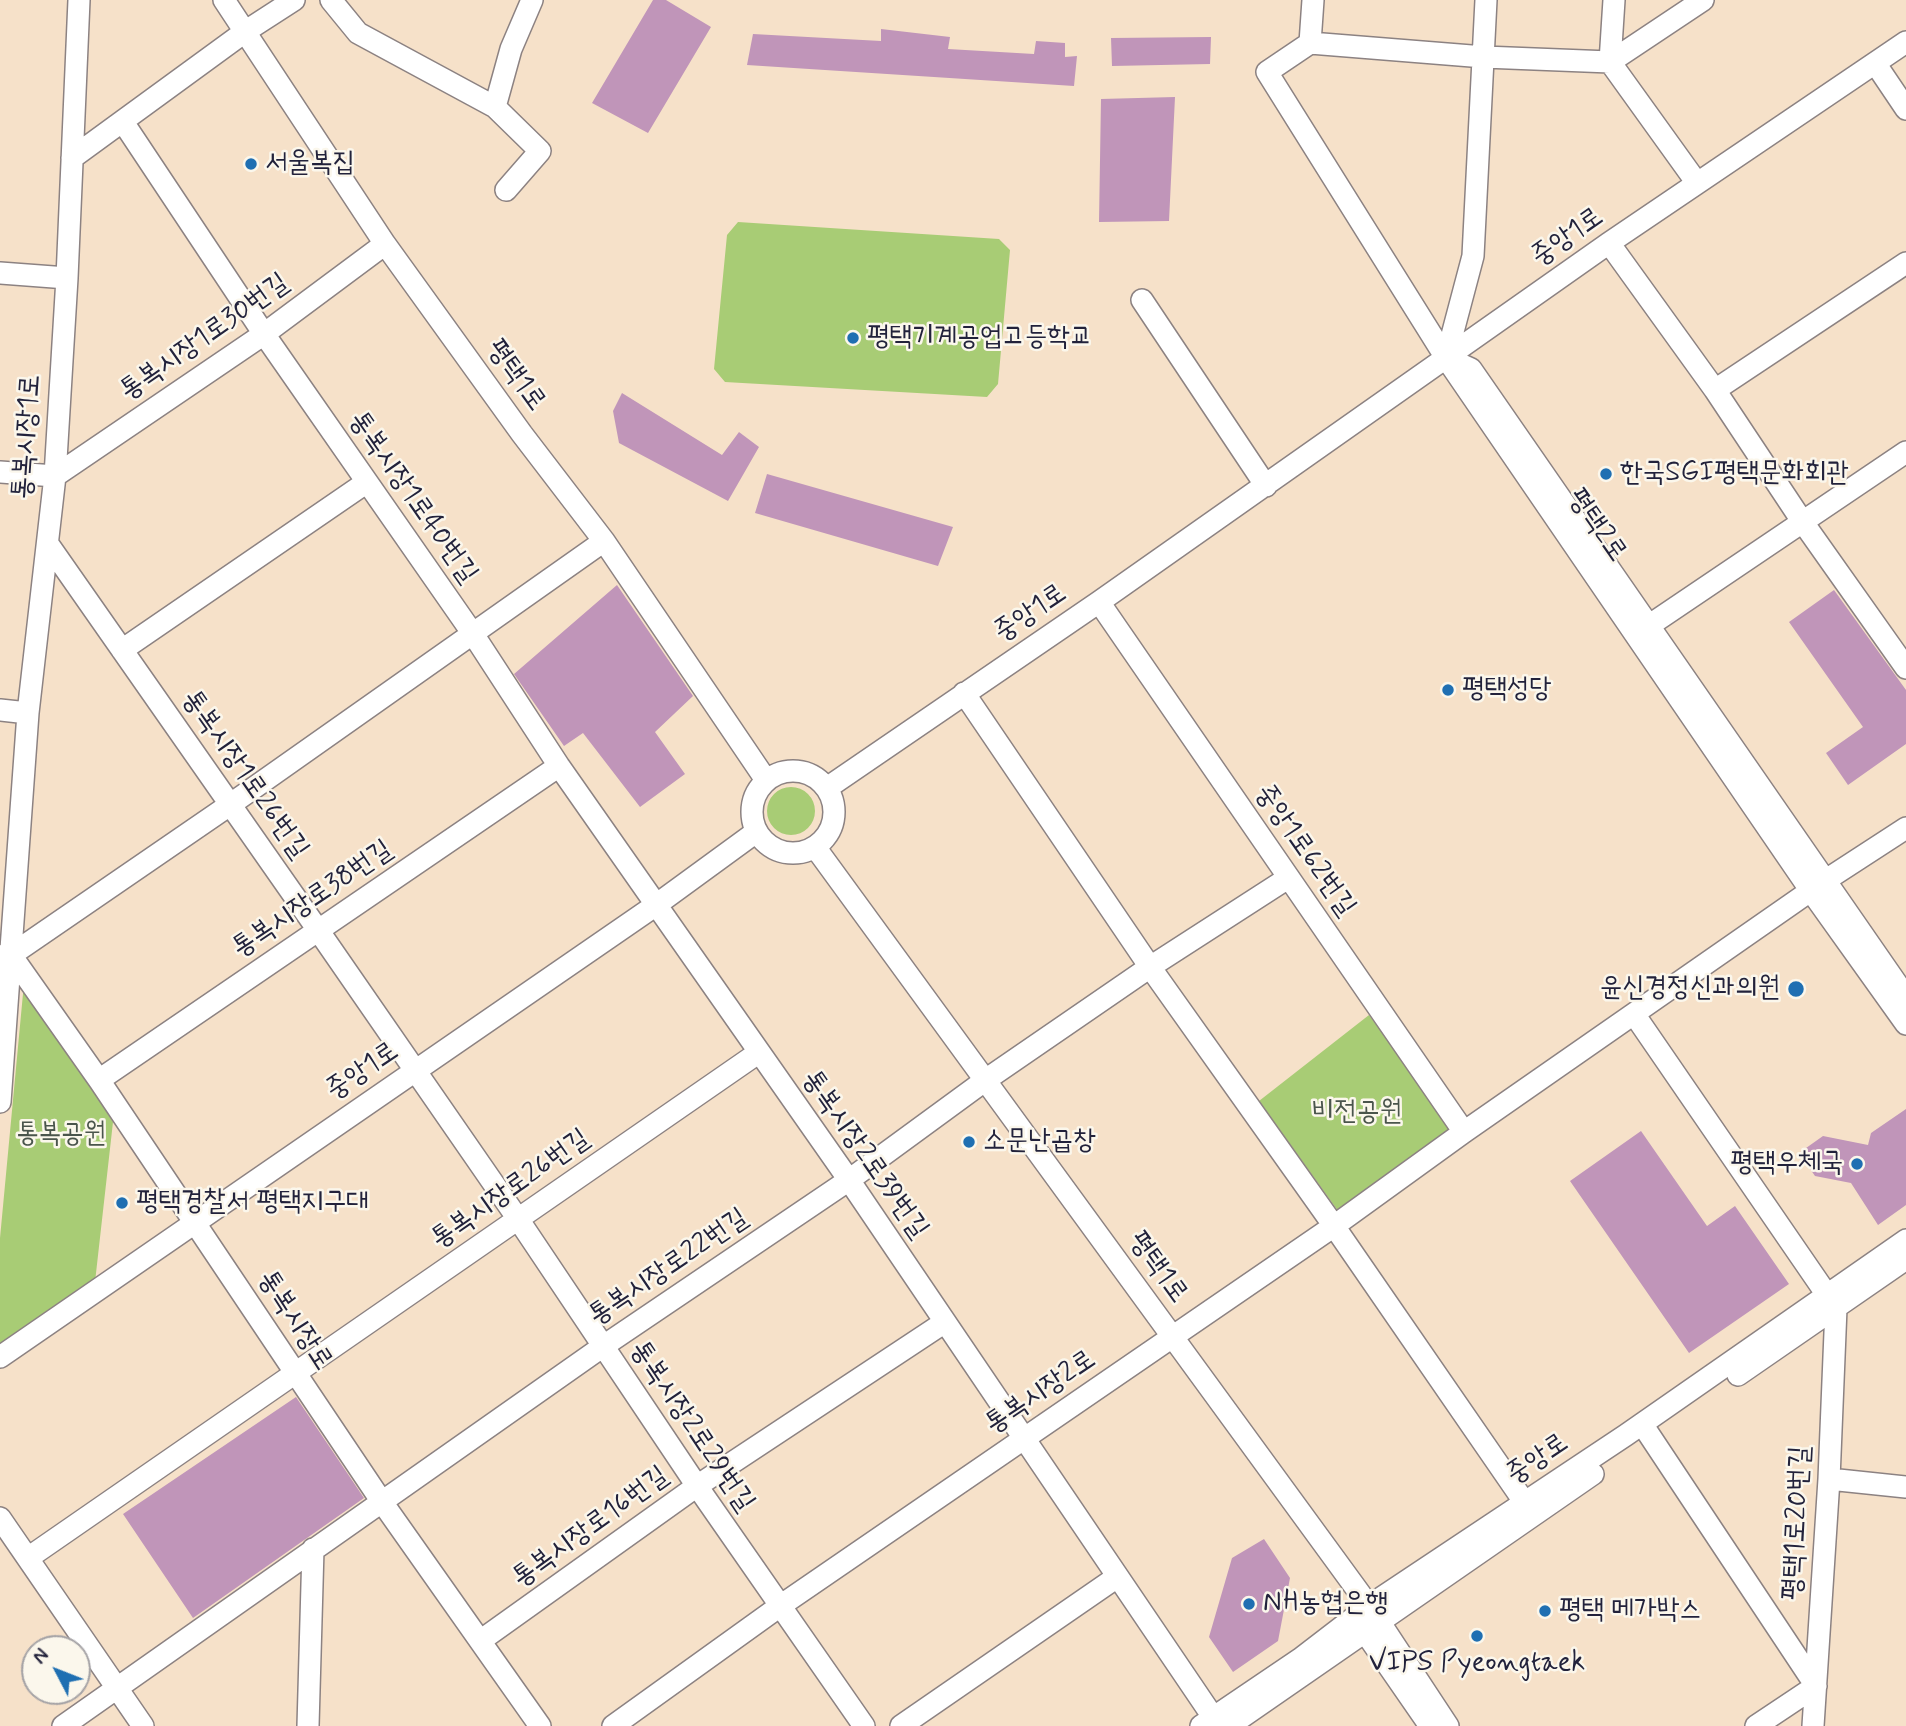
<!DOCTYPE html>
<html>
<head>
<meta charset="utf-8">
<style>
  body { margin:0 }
  #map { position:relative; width:1906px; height:1726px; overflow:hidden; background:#f6e1c9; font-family:Mynerve,sans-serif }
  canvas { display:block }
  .north { position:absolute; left:21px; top:1635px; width:70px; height:70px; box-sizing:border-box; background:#fbf7ec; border:2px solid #a4a2a5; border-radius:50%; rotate:312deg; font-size:19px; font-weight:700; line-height:28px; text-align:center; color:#22223b }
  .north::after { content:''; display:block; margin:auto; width:24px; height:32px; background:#1f6fb2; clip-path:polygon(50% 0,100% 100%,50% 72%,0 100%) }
</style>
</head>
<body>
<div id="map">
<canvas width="1906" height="1726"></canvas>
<div class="north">N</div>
</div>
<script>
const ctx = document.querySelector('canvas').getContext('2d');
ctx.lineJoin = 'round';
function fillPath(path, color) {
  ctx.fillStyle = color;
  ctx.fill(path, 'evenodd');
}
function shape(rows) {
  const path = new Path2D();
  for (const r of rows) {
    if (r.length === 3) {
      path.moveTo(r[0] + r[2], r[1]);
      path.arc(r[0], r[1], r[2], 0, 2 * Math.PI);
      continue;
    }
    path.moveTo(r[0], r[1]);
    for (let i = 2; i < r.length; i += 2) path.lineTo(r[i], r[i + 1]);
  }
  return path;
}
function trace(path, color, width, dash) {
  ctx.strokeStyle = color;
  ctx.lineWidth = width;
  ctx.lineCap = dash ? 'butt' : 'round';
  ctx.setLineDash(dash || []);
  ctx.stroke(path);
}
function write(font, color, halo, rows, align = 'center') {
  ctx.font = font + ' Mynerve,"Poor Story",sans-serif';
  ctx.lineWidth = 5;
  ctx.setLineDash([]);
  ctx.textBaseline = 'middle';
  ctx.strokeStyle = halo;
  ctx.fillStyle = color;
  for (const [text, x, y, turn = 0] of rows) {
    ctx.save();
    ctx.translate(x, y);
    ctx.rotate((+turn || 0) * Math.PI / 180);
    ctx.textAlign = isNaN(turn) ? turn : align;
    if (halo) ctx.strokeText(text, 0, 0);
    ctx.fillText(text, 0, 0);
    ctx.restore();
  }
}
const green = shape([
  [738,222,999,239,1010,250,998,384,987,397,725,382,714,369,727,235],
  [791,811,24],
  [24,983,113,1122,95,1282,0,1352,0,1238],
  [1369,1015,1454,1128,1338,1211,1259,1101]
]);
const building = shape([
  [653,0,666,0,711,27,648,133,592,103],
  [881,29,950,37,948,49,1034,54,1036,41,1065,43,1065,57,1077,56,1074,86,747,65,753,34,881,41],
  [1211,37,1210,64,1112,66,1111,38],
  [1175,97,1169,221,1099,222,1101,99],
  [622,393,722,455,739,432,759,447,728,501,619,443,613,411],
  [767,474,953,527,938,566,755,513],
  [617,585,693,696,655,732,685,774,640,807,583,733,564,746,514,674],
  [1834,590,1906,690,1906,744,1848,785,1826,753,1863,727,1789,622],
  [1906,1109,1906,1205,1878,1225,1851,1183,1815,1176,1799,1153,1823,1136,1868,1145,1871,1133],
  [1641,1131,1707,1226,1735,1206,1789,1284,1689,1353,1570,1181],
  [296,1397,364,1498,193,1618,123,1514],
  [1264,1539,1290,1578,1278,1641,1233,1672,1209,1637,1232,1558]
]);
const minor = shape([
  [224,0,385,244,522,434,604,541,766,780],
  [331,0,358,33,495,107,540,151,506,190],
  [1614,0,1610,62,1697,183],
  [1703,0,1610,62,1484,57,1310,43,1267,72,1446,358,1811,891,1906,1024],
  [1310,43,1313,0],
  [1875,63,1906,109],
  [495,107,511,49,532,0],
  [123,122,264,334,473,634,559,766,849,1180,1213,1717],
  [72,158,246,31,294,0],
  [1609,243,1715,390,1802,521,1906,668],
  [0,273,67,278],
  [1142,300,1266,486],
  [1446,358,1473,256,1486,0],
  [1458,363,1471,369,1906,997],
  [1715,390,1906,263],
  [0,472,55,476],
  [55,476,264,334,385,244],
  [48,544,318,930,518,1219,697,1486,864,1726],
  [1099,602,1464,1132],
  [1638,633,1906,452],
  [122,650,367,482],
  [964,693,1150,967,1334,1226,1525,1503],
  [0,710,28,713],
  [793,812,41],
  [827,788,1099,602,1609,243,1906,42],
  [815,847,1369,1606,1448,1726],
  [6,954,11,955,99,1080,382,1502,540,1726],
  [11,955,231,804,604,541],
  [1634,1014,1836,1308,1829,1479,1813,1726],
  [99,1080,559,766],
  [0,1102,28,713,55,476,67,278,79,0],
  [0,1357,656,905,756,832],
  [1738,1375,1906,1259],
  [1642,1424,1816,1686],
  [1829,1479,1906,1487],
  [0,1518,143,1726],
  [28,1558,758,1053],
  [1358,1622,1430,1726],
  [480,1641,697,1486,945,1322],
  [63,1726,602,1347,849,1180,987,1079,1150,967,1288,878],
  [308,1726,313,1549],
  [613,1726,780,1606,1334,1226,1464,1132,1826,880,1906,828],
  [901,1726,1117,1577],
  [1201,1726,1300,1659,1369,1606,1626,1435,1906,1240],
  [1229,1726,1593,1474],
  [1756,1726,1816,1686]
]);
const markers = [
  [251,164,7,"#1f6fb2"],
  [853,338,7,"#1f6fb2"],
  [1606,474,7,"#1f6fb2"],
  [1448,690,7,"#1f6fb2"],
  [1796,989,9,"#1f6fb2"],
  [969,1142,7,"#1f6fb2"],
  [1857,1164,7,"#1f6fb2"],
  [122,1203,7,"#1f6fb2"],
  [1249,1604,7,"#1f6fb2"],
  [1545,1611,7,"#1f6fb2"],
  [1477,1636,7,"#1f6fb2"]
];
const poiNames = [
  ["서울복집",265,164],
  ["평택기계공업고등학교",867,338],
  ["한국SGI평택문화회관",1620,474],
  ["평택성당",1462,690],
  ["윤신경정신과의원",1780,989,"right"],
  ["소문난곱창",983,1142],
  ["평택우체국",1843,1164,"right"],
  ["평택경찰서 평택지구대",136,1203],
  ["NH농협은행",1263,1604],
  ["평택 메가박스",1559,1611],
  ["VIPS Pyeongtaek",1477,1664,"center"]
];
const streetNames = [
  ["중앙1로",1568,238,-35],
  ["통복시장1로30번길",205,338,-35],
  ["평택1로",515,376,54],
  ["통복시장1로",28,437,-86],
  ["통복시장1로40번길",412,498,55],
  ["평택2로",1596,526,55],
  ["중앙1로",1031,614,-34],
  ["통복시장1로26번길",244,775,55],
  ["중앙1로62번길",1304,851,55],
  ["통복시장로38번길",313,900,-34],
  ["중앙1로",363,1072,-34],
  ["통복시장2로39번길",864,1155,55],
  ["통복시장로26번길",511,1190,-35],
  ["통복시장로22번길",669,1268,-34],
  ["평택1로",1157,1268,54],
  ["통복시장로",294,1321,57],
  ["통복시장2로",1041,1393,-34],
  ["통복시장2로29번길",691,1427,56],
  ["중앙로",1538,1460,-34],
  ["평택1로20번길",1798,1523,-87],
  ["통복시장로16번길",591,1528,-36]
];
const parkNames = [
  ["비전공원",1357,1113],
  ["통복공원",61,1135]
];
fillPath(green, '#a8cc75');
fillPath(building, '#c095b9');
trace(minor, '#8c8282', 24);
trace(minor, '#fff', 21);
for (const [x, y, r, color] of markers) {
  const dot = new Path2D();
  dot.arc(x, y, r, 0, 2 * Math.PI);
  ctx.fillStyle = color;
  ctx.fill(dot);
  trace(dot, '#fbf7ec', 2.5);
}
write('28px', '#22223b', '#fbf7ec', poiNames, 'left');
write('28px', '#22223b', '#fbf7ec', streetNames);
write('28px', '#4a554c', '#fbf7ec', parkNames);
</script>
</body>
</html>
